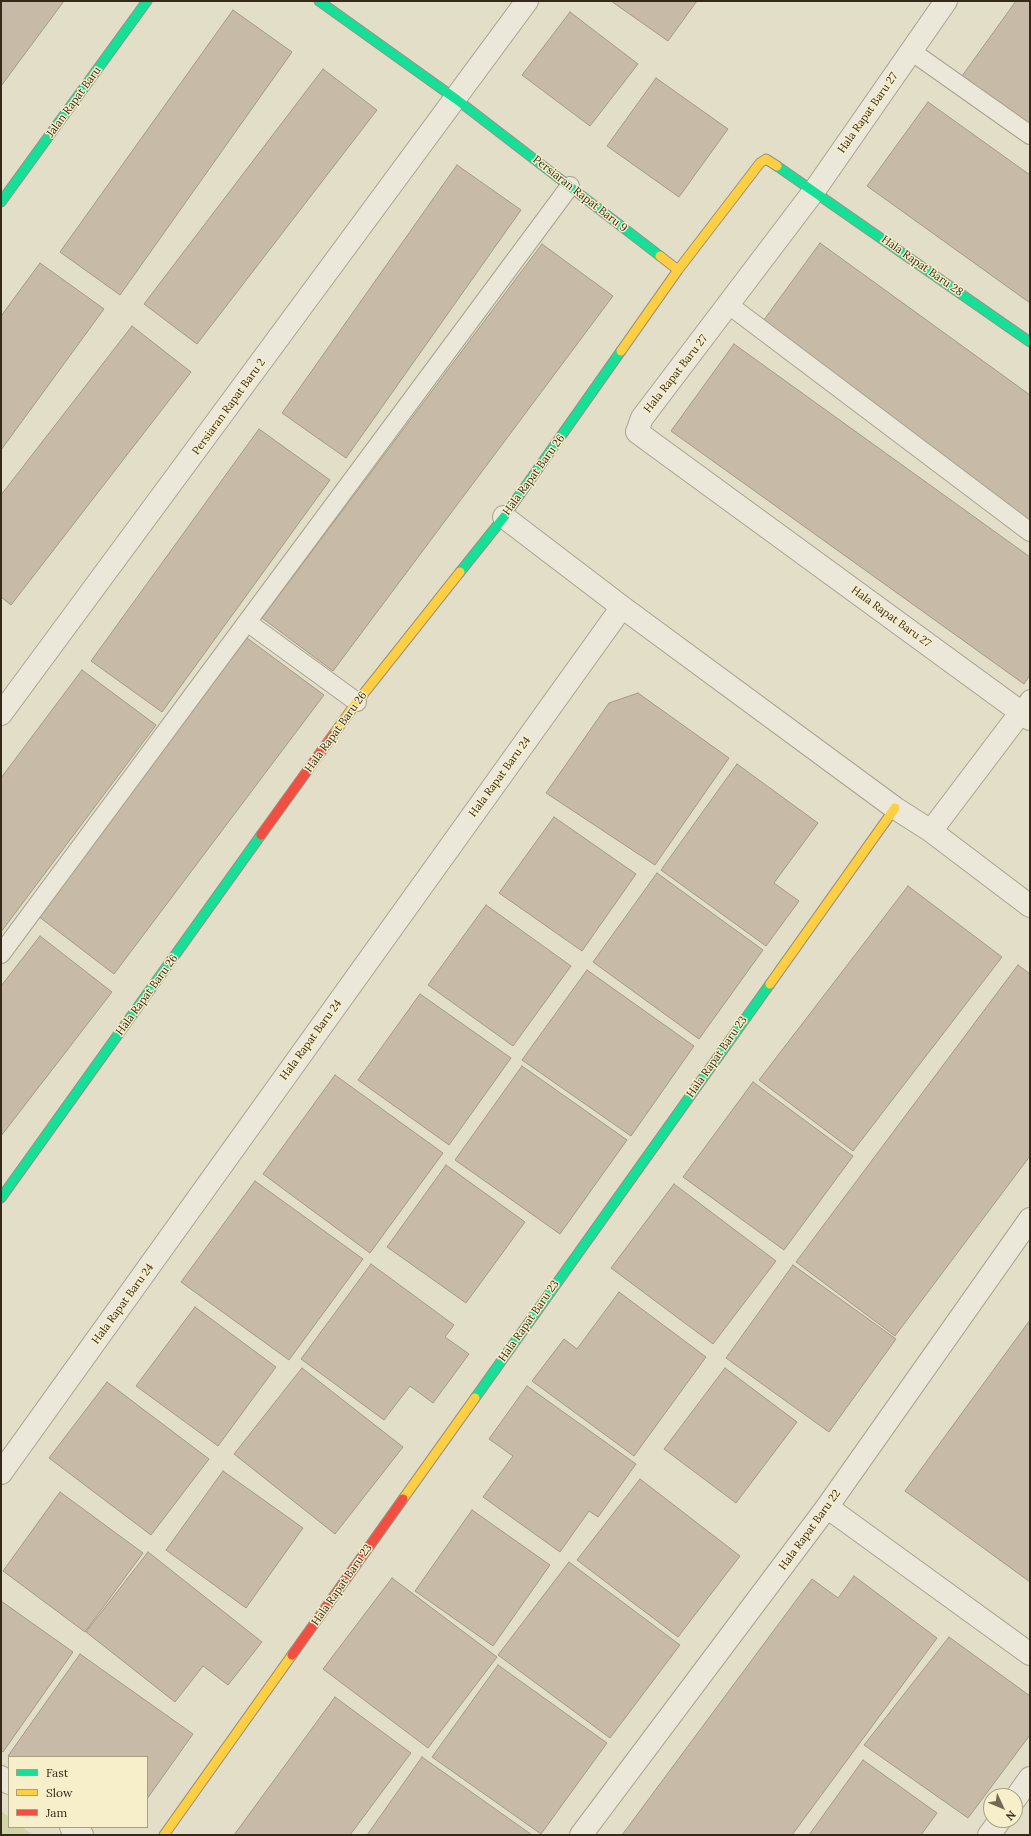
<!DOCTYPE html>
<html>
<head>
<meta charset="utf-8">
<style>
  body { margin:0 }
  #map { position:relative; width:1031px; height:1836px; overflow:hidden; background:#e3dec7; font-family:Lora,serif }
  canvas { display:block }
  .frame { position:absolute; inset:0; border:2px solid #352a1a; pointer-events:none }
  .legend { position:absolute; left:8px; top:1756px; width:140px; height:72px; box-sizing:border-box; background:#f7eeca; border:1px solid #a9a084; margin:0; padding:5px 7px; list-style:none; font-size:12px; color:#352a1a }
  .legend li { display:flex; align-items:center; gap:8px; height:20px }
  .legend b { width:20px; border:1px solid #a9a084 }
  .north { position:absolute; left:983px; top:1788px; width:40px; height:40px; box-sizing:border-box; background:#f7eeca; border:1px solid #a9a084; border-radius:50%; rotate:134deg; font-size:11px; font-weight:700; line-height:16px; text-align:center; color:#352a1a }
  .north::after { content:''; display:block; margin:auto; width:14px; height:18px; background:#726957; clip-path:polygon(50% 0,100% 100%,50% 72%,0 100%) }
</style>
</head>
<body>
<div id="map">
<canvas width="1031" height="1836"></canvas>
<div class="frame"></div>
<ul class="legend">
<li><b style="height:5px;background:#16e098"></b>Fast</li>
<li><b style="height:5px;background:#ffcf43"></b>Slow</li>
<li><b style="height:5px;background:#f24e42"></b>Jam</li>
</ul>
<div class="north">N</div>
</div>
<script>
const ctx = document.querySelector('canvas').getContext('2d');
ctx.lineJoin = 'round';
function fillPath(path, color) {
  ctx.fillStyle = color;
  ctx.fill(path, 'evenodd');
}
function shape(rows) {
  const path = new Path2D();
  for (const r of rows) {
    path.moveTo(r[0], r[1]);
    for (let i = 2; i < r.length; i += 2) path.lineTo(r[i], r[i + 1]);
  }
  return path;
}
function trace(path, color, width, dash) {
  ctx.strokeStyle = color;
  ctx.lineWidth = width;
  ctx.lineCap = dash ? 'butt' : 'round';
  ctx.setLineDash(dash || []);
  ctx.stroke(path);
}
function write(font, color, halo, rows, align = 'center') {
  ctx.font = font + ' Lora,serif';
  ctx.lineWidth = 3;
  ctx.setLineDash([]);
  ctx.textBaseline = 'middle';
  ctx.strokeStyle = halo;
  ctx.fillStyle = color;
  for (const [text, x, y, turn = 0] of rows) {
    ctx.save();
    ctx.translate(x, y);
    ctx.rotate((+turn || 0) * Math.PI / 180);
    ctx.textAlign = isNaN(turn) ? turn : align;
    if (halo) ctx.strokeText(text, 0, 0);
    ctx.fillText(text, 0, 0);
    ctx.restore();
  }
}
const green = shape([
  [1,1811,9,1817,9,1827,22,1827,33,1835,1,1835]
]);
const building = shape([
  [1,1,64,1,1,86,1,1],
  [611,1,697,1,668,41,611,1],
  [1016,1,1030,1,1030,125,962,76,1016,1],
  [233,10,292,52,120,295,60,252,233,10],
  [570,12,638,64,590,126,522,75,570,12],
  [323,69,377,110,197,344,144,304,323,69],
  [656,78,728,129,679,197,607,146,656,78],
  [928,102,1030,175,1030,303,867,186,928,102],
  [457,165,521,210,346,458,282,413,457,165],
  [820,243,1030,395,1030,523,758,328,820,243],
  [542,244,613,296,333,671,262,618,542,244],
  [40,263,104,309,1,450,1,316,40,263],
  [132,326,191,372,11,605,1,597,1,495,132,326],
  [734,344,1030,557,1030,675,1024,684,671,431,734,344],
  [259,429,330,480,162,712,91,661,259,429],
  [247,638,324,695,114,974,38,916,247,638],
  [82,670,156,725,1,932,1,778,82,670],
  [638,693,729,758,655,865,546,793,609,703,638,693],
  [737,764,818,823,774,883,799,901,766,946,661,870,737,764],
  [554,817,636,874,582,951,499,893,554,817],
  [657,873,763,950,699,1039,593,962,657,873],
  [908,886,1002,957,853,1151,759,1080,908,886],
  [486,905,571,966,513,1046,428,985,486,905],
  [40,936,112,992,1,1136,1,986,40,936],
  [1018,965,1030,974,1030,1156,895,1336,796,1262,1018,965],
  [587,970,694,1046,631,1136,522,1060,587,970],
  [420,994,511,1058,449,1145,358,1080,420,994],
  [522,1066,627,1140,560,1234,455,1160,522,1066],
  [335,1075,443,1153,370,1253,263,1174,335,1075],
  [753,1082,853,1156,784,1250,683,1177,753,1082],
  [446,1165,525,1222,466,1303,387,1247,446,1165],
  [255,1181,363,1259,289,1360,181,1282,255,1181],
  [674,1184,776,1261,713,1344,611,1268,674,1184],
  [371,1264,454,1325,445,1337,469,1354,433,1403,410,1386,384,1420,301,1359,371,1264],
  [793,1265,896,1339,829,1432,726,1358,793,1265],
  [619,1292,706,1357,634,1456,532,1381,564,1339,577,1349,619,1292],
  [195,1307,276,1367,218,1446,136,1386,195,1307],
  [1030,1320,1030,1582,905,1491,1030,1320],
  [302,1368,403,1447,335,1534,234,1454,302,1368],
  [725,1368,797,1422,736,1503,664,1449,725,1368],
  [107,1382,209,1459,151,1535,49,1458,107,1382],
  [527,1386,636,1464,598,1517,589,1511,560,1552,483,1497,513,1456,489,1439,527,1386],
  [223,1471,303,1528,246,1608,166,1550,223,1471],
  [640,1479,740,1556,678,1637,577,1560,640,1479],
  [60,1492,143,1553,85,1632,3,1571,60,1492],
  [472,1510,550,1565,493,1646,415,1591,472,1510],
  [148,1552,262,1642,228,1685,203,1666,175,1702,86,1632,148,1552],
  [569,1562,680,1645,610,1738,498,1655,569,1562],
  [854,1576,937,1638,792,1835,622,1835,812,1579,838,1598,854,1576],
  [392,1578,497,1657,428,1748,323,1669,392,1578],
  [1,1601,73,1652,3,1752,1,1750,1,1601],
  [949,1637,1030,1696,1030,1735,968,1818,864,1745,949,1637],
  [80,1654,193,1734,147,1799,147,1757,10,1757,8,1756,80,1654],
  [498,1665,607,1743,541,1834,432,1757,498,1665],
  [335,1697,411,1753,350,1835,234,1835,335,1697],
  [422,1757,532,1835,367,1835,422,1757],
  [863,1760,937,1813,921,1835,809,1835,863,1760]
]);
const lane = shape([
  [911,51,1030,135],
  [729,305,1030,532],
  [247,622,357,702],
  [1021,712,1030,699],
  [1,954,570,186]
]);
const street = shape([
  [946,1,814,191,642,418,637,432,1030,719],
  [504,517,622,607,895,808,931,831,1030,906],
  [1,714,527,1],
  [931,831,1021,712],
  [1,1473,622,607],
  [827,1507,1030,1654],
  [1,1777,9,1783],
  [1015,1799,1030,1778],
  [71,1827,82,1835],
  [581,1835,827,1507,1030,1219],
  [989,1835,1000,1820]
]);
const fast = shape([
  [319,1,456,99,660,256],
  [777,166,1030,342],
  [1,202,147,1],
  [460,572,504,517,621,351],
  [1,1198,261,835],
  [475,1398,770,984]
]);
const slow = shape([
  [660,256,678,270,760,163,766,159,777,166],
  [621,351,678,270],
  [333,735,357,702,460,572],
  [770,984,895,808],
  [403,1499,475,1398],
  [164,1835,292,1655]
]);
const jam = shape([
  [261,835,333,735],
  [292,1655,403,1499]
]);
const streetNames = [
  ["Jalan Rapat Baru",74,102,-54],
  ["Hala Rapat Baru 27",868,113,-55],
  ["Persiaran Rapat Baru 9",580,194,38],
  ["Hala Rapat Baru 28",922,266,35],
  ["Hala Rapat Baru 27",676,374,-52],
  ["Persiaran Rapat Baru 2",229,407,-54],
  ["Hala Rapat Baru 26",534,475,-54],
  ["Hala Rapat Baru 27",891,617,36],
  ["Hala Rapat Baru 26",336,732,-54],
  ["Hala Rapat Baru 24",500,777,-54],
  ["Hala Rapat Baru 26",147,995,-54],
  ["Hala Rapat Baru 24",311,1040,-54],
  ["Hala Rapat Baru 23",717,1057,-55],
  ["Hala Rapat Baru 24",123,1304,-54],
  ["Hala Rapat Baru 23",529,1321,-55],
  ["Hala Rapat Baru 22",810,1530,-54],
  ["Hala Rapat Baru 23",342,1585,-55]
];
fillPath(green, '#d0d5a8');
fillPath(building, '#c7bba8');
trace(building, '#a39987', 1);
trace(lane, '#a8a291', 20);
trace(street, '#a8a291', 24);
trace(fast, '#979181', 11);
trace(slow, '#979181', 11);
trace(jam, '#979181', 11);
trace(lane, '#ebe7d9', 18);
trace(street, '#ebe7d9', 22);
trace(fast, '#16e098', 9);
trace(slow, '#ffcf43', 9);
trace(jam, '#f24e42', 9);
write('11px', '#352a1a', '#f7eeca', streetNames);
</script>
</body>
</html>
